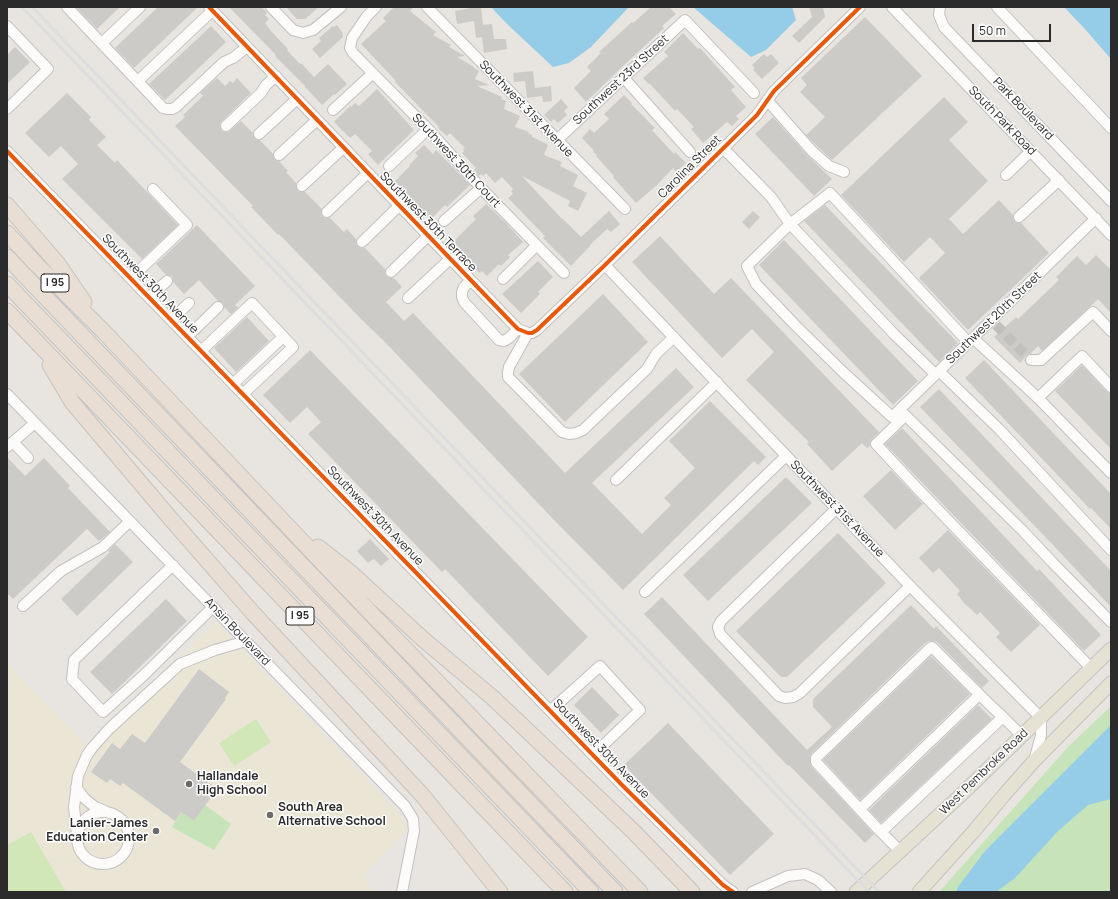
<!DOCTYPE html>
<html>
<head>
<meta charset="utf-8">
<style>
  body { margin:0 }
  #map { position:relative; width:1118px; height:899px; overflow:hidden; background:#e8e5e0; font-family:Manrope,sans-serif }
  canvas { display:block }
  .frame { position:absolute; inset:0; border:8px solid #2a2a2a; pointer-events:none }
  .scale { position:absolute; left:972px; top:24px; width:79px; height:18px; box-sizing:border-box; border:2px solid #2a2a2a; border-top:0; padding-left:5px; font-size:12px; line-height:14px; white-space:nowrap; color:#2a2a2a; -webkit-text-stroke:3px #fff; paint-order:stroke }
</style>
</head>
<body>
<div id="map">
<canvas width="1118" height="899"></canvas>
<div class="frame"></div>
<div class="scale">50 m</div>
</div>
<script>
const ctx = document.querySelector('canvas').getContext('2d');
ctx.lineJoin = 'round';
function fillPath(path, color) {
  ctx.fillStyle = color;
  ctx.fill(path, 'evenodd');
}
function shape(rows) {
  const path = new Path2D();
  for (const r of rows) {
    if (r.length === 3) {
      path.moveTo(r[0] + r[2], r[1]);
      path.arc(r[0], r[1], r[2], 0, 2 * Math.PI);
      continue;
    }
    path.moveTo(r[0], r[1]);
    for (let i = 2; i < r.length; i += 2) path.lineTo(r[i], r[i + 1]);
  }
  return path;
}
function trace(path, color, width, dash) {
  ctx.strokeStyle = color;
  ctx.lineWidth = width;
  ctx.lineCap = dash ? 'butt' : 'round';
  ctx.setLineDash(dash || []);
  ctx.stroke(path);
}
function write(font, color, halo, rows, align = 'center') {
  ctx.font = font + ' Manrope,sans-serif';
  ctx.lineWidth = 3;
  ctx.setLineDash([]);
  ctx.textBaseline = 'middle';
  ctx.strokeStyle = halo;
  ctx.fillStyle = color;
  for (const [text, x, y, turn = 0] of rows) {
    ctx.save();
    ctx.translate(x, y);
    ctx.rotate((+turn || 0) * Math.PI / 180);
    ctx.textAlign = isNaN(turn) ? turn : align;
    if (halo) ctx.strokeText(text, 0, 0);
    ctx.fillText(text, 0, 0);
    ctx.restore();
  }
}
const education = shape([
  [216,622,407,822,409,828,362,876,374,891,370,892,7,892,7,663,88,746]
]);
const green = shape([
  [1111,706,1111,892,939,892,1068,747],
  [205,805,231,824,214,850,172,827,181,812,194,821]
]);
const pitch = shape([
  [256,719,271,742,234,766,219,743],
  [31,832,66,892,7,892,7,845]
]);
const water = shape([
  [491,7,629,7,591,47,569,63,553,67,506,23],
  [693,7,792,7,796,20,766,50,751,57],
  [1064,7,1111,7,1111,59,1084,28],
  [1111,725,1111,799,1088,805,1058,831,1015,878,996,892,956,892,958,887,985,851]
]);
const building = shape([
  [76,7,120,7,97,29],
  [158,7,198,7,134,68,115,48],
  [229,7,261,7,266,11,267,13,265,15,269,19,265,23,271,31,288,49,287,50,300,64,301,63,314,77,328,64,347,84,335,95,334,94,322,105,304,86,305,86,275,56,276,55],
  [286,7,319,7,305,19,297,19],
  [394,7,414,7,410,11,436,32,433,35,451,45,449,47,465,56,457,57,474,67,474,68,479,71,475,79,489,85,477,86,502,97,501,99,506,101,504,109,520,116,515,127,529,132,528,133,532,135,532,137,547,144,546,144,548,145,544,155,562,162,560,166,578,175,573,186,587,193,578,211,568,206,570,201,522,176,562,219,562,218,581,237,609,211,620,224,611,232,607,229,590,245,590,246,571,266,543,238,545,236,508,198,513,194,511,191,513,189,502,177,495,183,486,173,483,176,481,174,479,176,474,170,476,168,462,153,464,151,463,149,465,148,450,133,447,136,438,128,439,127,395,82,396,81,361,44,386,21,383,18],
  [476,7,481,7,483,25,492,24,494,39,506,39,507,49,484,53,482,37,476,38,474,21,457,24,455,11],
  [651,7,669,7,676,14,662,26,664,28,622,67,586,102,574,88,591,71,587,67,601,53,599,52,632,22,633,23],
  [809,7,823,7,825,17,799,43,792,36,812,17],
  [865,17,922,76,832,160,817,146,806,135,825,117,800,92,807,85,801,78],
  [337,25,342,32,343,37,320,58,312,49,321,41,319,38,333,26,334,27],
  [211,26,226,42,165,100,149,84],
  [683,33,698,49,700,48,735,87,731,90,746,107,736,116,739,119,732,126,727,122,703,143,691,129,694,127,677,109,675,111,650,84,649,84,643,78,668,56,664,52],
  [15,47,30,62,7,84,7,55],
  [764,54,767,57,771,54,779,63,762,79,753,70,755,68,752,65],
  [533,71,535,88,551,86,552,101,543,102,542,96,527,98,525,81,514,82,513,73],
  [217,78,225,86,230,81,233,83,237,78,251,93,221,122,220,125,221,130,224,132,228,132,241,121,253,133,255,139,260,140,273,154,275,160,279,161,288,171,286,172,296,183,296,187,298,191,300,192,305,192,322,209,321,213,323,217,326,218,330,218,344,232,347,229,356,239,356,243,357,246,361,248,365,248,385,269,385,273,386,276,390,278,394,278,402,287,386,302,404,321,413,313,565,473,676,368,694,387,592,483,642,534,671,505,664,498,695,468,669,441,710,401,766,457,758,465,754,461,623,590,554,520,383,340,365,323,279,234,278,235,251,207,253,206,175,126,185,117,183,115,203,96,200,93],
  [377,89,414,130,378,165,368,154,372,151,355,134,350,138,334,122,350,106,351,107,355,103,359,106],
  [67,93,91,117,89,120,106,137,97,145,115,163,117,160,178,225,142,259,62,179,78,164,61,146,49,157,25,133],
  [624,95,632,103,631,104,655,128,652,130,674,154,675,152,686,163,676,172,673,168,657,185,636,203,613,177,614,176,596,156,597,155,593,152,594,151,582,138,590,129,594,133,609,119,604,114],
  [944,97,968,122,949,140,988,181,949,219,963,234,999,200,1013,215,1013,218,1015,222,1017,223,1021,223,1049,253,968,330,919,278,945,253,930,237,904,262,841,195],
  [561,99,568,107,564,111,567,115,558,123,554,119,551,122,544,115],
  [773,117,807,155,832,179,814,196,755,134],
  [424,145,433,154,436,150,470,185,447,207,445,205,430,220,394,182,410,166,409,165,418,156,415,153],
  [486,204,506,223,523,242,508,255,510,257,501,266,499,264,487,276,482,271,479,273,451,244,476,219,473,216],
  [825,205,958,343,939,362,804,221],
  [753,211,760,217,749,229,742,222],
  [197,225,255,286,235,305,238,308,231,314,224,307,223,303,218,301,199,280,184,294,173,282,173,279,172,276,166,275,156,264],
  [660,236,714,294,731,278,879,432,871,440,870,443,870,446,867,448,862,443,832,471,807,444,809,442,746,380,774,352,752,329,722,358,632,262],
  [784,240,918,381,893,405,759,265],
  [1096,255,1111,270,1111,313,1098,299,1042,351,1038,346,1030,354,1027,355,1020,363,994,337,1016,317,1018,319,1059,280,1056,277,1077,256,1086,265],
  [538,261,553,277,538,292,540,294,521,313,502,294],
  [603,294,648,342,565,422,519,374],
  [247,317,269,341,236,372,214,348],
  [310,350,588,637,548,676,445,569,442,572,308,434,321,422,307,407,290,423,263,395],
  [984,360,1111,494,1111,529,1091,508,1090,509,965,378],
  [1082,365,1106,391,1111,394,1111,449,1055,391],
  [939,389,1111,571,1111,607,1053,545,920,407],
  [902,428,1037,571,1039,569,1101,635,1084,651,885,444],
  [7,457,25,476,44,458,70,486,68,488,110,532,99,541,87,529,13,599,7,593],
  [891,470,923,504,895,530,863,496],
  [786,477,812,503,708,601,683,575],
  [948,530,1040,625,1011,652,996,637,1000,633,980,612,977,615,964,603,957,594,960,591,939,568,933,573,919,558],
  [838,533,886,583,787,677,781,677,736,631],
  [370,539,389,559,381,566,374,559,368,563,357,551],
  [115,544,133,562,77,616,61,599,110,552,108,551],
  [662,597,807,750,832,727,813,707,813,699,911,605,934,629,936,626,989,681,982,688,937,642,933,641,929,641,925,643,811,754,810,758,810,763,811,766,874,834,865,843,789,765,788,766,644,614],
  [166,599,187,621,112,694,90,672],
  [931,656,970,694,860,800,823,760],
  [199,669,229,692,225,698,226,699,180,762,217,789,194,821,181,812,175,821,123,783,120,786,110,779,107,783,91,772,112,743,120,749,132,734,145,743],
  [592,687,619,715,601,733,574,705],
  [978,705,992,719,881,823,869,810],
  [668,723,774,834,730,875,624,765]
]);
const minorTunnel = shape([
  [996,325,1031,360]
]);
const minor = shape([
  [67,7,163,108,167,109,172,109,176,107,224,62,233,58,247,47],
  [209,7,511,322,518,329,528,333],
  [271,7,293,30,303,33,313,30,341,7],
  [376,7,367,16,352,38,350,48,353,53,428,129,481,188,564,273],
  [427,7,625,209],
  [892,7,1111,235],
  [940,7,939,15,944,27,1111,201],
  [997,7,1111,128],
  [7,26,48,69,7,109],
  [102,43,140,7],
  [624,78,690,152],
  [138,81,212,11],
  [767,100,812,151,829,166,844,172],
  [333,110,373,73],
  [226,126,261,93,266,85,276,76],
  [259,134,297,99],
  [557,140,685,20,754,93],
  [723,148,771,197,790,224,830,193,968,342],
  [7,151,623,786,723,885,733,892],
  [279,155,317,120],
  [389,166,428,129],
  [1006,175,1031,151],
  [302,186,343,148],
  [327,212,368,173],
  [1019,217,1059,180],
  [444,221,481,188],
  [362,242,399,206],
  [605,265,910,586,1041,718,1041,735,1034,761],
  [391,272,428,236],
  [131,278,187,225,153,189],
  [503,279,536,246],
  [471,280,464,287,462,292,462,297,464,302,499,340,504,341,509,338,518,329],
  [149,297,167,281],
  [408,298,450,259],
  [171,320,189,303],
  [528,333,532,333,537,330,605,265,757,115,774,91,860,7],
  [528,333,509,367,508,372,508,377,562,432,569,434,576,433,583,430,647,369,656,354,674,337],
  [187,337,218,307],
  [973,338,1038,398,1111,473],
  [201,351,252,303,293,347,243,394],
  [1031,360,1041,360,1093,312,1111,331],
  [939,371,1000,430,1111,550],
  [935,374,894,334,790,224,747,266,756,284,796,326,843,372,892,417,1096,218],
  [233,384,283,337],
  [7,394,405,806,413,819,414,831,402,892],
  [1038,398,1082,356,1111,387],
  [901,411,1023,531,1052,562,1111,622],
  [905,416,876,444,918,489,1091,668],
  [13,442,28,458],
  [7,447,35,423],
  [616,480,717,382],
  [836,509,721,621,718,627,720,634,779,696,785,698,793,697,800,693,910,586],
  [173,565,74,660,72,679,103,712,145,674,213,607],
  [645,592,786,456],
  [23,606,61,571,103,547,130,521],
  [550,711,600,666,640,710,593,755],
  [76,787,84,798,95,807,105,811],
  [860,809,979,695],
  [103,838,26],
  [881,832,1003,717,1022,736],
  [77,836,74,807,78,776,87,755,92,748,109,729,180,664,215,650,246,641],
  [900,851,878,829,816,762,816,758,930,648,932,647,990,705,1003,717],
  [752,892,788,876,805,874,818,880,831,892]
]);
const major = shape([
  [856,892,963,793,1111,649],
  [919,892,974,831,1004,795,1034,761,1111,683]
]);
const highway = shape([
  [7,205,58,264,84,302],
  [7,233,37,265,105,333,336,577,640,892],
  [7,257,615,892],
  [7,284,591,892],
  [7,311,565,892],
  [50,365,72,402,170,518,253,613,423,796,500,892],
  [318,547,351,573,424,640,493,698,634,832,692,892]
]);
const rail = shape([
  [22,7,869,892],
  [32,7,879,892]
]);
const cycleway = shape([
  [209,7,511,322,518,329,528,333,532,333,537,330,605,265,757,115,774,91,860,7],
  [7,151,623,786,723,885,733,892]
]);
const markers = [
  [189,784,4,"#6c6b6a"],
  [270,815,4,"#6c6b6a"],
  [156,831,4,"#6c6b6a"]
];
const shields = [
  [55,283,28],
  [300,616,28]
];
const shieldNames = [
  ["I 95",55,283],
  ["I 95",300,616]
];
const streetNames = [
  ["Southwest 23rd Street",621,80,-43],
  ["Southwest 31st Avenue",526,109,46],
  ["Park Boulevard",1023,109,46],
  ["South Park Road",1002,121,46],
  ["Southwest 30th Court",456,161,47],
  ["Carolina Street",690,167,-45],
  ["Southwest 30th Terrace",428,222,46],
  ["Southwest 30th Avenue",150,284,46],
  ["Southwest 20th Street",994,318,-44],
  ["Southwest 31st Avenue",837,509,46],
  ["Southwest 30th Avenue",375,516,46],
  ["Ansin Boulevard",237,632,46],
  ["Southwest 30th Avenue",601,749,46],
  ["West Pembroke Road",984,772,-44]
];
const poiNames = [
  ["Hallandale",197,777],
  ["High School",197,791],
  ["South Area",278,808],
  ["Alternative School",278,822],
  ["Lanier-James",148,824,"right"],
  ["Education Center",148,838,"right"]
];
fillPath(education, '#ebe5d5');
fillPath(green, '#c7e3b9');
fillPath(pitch, '#d1e7b7');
fillPath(water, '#95cce8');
fillPath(building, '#cdcbc7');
trace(minorTunnel, '#c2c0bc', 10, [10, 5]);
trace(minor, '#c2c1c1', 12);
trace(major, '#c4c3c1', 15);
trace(highway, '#c4c3c1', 17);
trace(minor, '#fcfbfa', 10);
trace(major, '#e5e2d4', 13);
trace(highway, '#e8ded3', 15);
trace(rail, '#deddde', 3);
trace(cycleway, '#e8590c', 4);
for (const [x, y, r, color] of markers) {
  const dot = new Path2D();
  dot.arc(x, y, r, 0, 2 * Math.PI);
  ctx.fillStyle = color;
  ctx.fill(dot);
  trace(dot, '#fff', 1.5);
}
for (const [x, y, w] of shields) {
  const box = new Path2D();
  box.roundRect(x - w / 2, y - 9, w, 18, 3);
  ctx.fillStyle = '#fff';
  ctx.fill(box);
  trace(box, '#2a2a2a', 1);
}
write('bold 11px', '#2a2a2a', null, shieldNames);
write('12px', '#2a2a2a', '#fff', streetNames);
write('bold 12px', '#2a2a2a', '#fff', poiNames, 'left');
</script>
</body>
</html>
